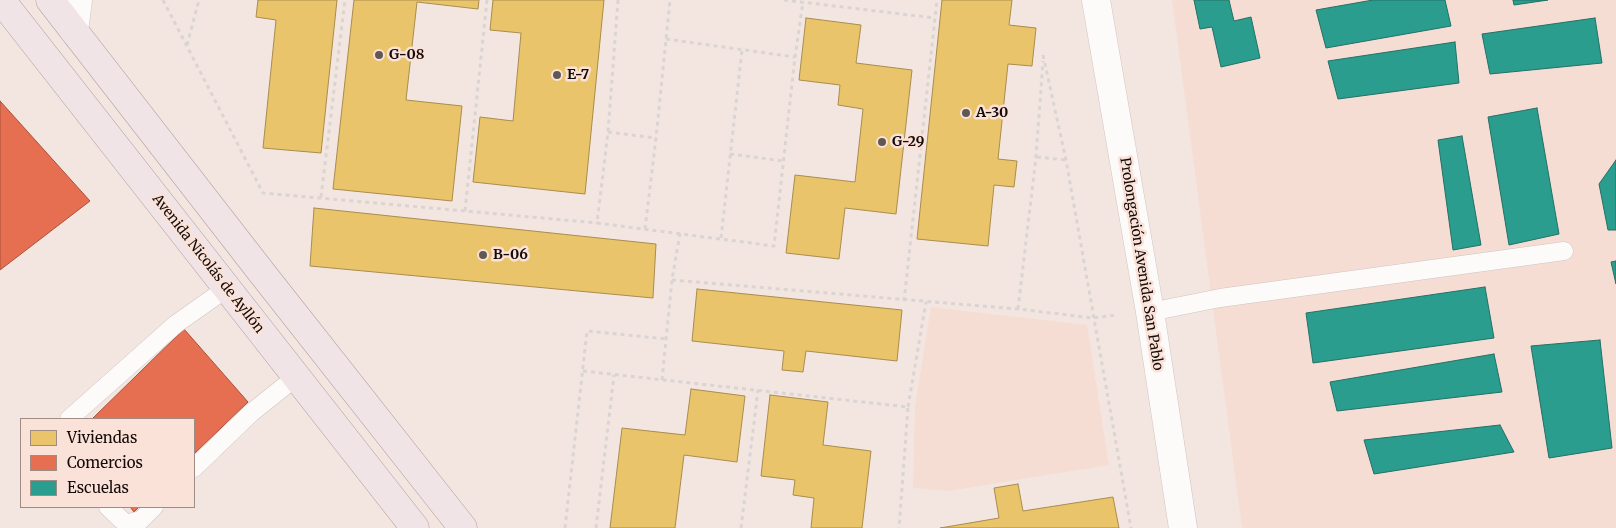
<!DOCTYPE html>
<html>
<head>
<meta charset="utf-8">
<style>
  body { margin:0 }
  #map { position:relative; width:1616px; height:528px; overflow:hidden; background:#f3e6e1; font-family:Merriweather,serif }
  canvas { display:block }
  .legend { position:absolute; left:20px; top:418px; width:175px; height:90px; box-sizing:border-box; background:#fbe2d9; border:1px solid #9e8c85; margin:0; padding:6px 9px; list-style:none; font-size:15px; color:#130b08 }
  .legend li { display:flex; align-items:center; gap:10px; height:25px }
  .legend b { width:25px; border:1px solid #9e8c85 }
</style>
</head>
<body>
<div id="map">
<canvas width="1616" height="528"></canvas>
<ul class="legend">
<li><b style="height:14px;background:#e9c46a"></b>Viviendas</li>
<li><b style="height:14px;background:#e76f51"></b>Comercios</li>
<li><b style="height:14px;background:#2a9d8f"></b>Escuelas</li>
</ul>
</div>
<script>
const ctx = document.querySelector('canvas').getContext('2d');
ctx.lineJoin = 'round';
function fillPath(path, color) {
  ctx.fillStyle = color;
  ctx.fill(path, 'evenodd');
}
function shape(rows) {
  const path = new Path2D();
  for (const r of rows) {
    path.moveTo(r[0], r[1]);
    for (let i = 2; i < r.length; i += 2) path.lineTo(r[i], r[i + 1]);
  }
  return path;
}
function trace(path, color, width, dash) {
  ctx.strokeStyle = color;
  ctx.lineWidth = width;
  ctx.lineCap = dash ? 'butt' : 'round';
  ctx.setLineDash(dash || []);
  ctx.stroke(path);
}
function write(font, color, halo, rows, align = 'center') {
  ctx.font = font + ' Merriweather,serif';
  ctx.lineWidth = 5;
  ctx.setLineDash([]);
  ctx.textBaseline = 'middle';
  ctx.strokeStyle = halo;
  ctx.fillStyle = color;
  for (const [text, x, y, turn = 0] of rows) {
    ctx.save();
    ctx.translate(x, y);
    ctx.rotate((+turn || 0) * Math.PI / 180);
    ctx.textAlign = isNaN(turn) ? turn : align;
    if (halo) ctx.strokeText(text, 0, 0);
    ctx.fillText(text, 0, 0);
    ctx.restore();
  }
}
const built = shape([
  [1172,0,1616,0,1616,528,1242,528],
  [931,307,1087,325,1109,465,949,491,913,488,915,406]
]);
const homes = shape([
  [258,0,337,0,321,153,263,148,276,20,256,17,258,0],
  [354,0,479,0,478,9,417,2,406,100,462,106,452,201,333,189,354,0],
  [493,0,604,0,585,194,473,182,480,117,513,121,521,33,490,30,493,0],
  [942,0,1012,0,1009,25,1036,28,1032,66,1008,64,998,159,1017,161,1014,187,994,185,988,246,917,239,942,0],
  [806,18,861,25,856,63,912,70,896,214,845,208,839,259,786,253,795,175,855,182,863,109,838,105,840,85,799,80,806,18],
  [314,208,656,244,653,298,310,266,314,208],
  [697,289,902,310,897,361,806,351,803,372,782,370,784,351,692,341,697,289],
  [691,389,745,396,737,462,684,455,675,528,610,528,622,428,685,435,691,389],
  [770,395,828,402,823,445,871,451,862,528,811,528,814,498,793,495,795,480,761,476,770,395],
  [1018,484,1023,511,1113,497,1119,528,940,528,999,518,994,488,1018,484]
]);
const shops = shape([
  [0,101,90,201,0,270,0,101],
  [184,329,248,402,194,454,194,419,92,419,184,329],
  [130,507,139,507,134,512,130,507]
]);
const schools = shape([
  [1194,0,1229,0,1234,21,1251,17,1260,58,1221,67,1212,27,1200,29,1194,0],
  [1373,0,1445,0,1451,26,1326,48,1316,10,1373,0],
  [1513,0,1548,0,1514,5,1513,0],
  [1595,18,1602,63,1490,74,1482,34,1595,18],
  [1455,42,1459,83,1338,99,1328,61,1455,42],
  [1537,108,1559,234,1509,245,1488,117,1537,108],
  [1462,136,1481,245,1453,250,1438,140,1462,136],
  [1616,160,1616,230,1608,230,1599,184,1616,160],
  [1616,261,1616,284,1611,262,1616,261],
  [1485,287,1494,338,1313,363,1306,313,1485,287],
  [1600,340,1612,448,1549,458,1531,346,1600,340],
  [1494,354,1502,392,1337,411,1330,382,1494,354],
  [1500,425,1514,452,1374,474,1364,440,1500,425]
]);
const path = shape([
  [163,0,263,193,465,211],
  [487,0,465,211,597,223],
  [618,0,608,132,597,223,774,246,795,57,803,2],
  [784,0,935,18],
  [666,39,795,57],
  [187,45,199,0],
  [1043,55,1066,160,1131,528],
  [608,132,656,138],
  [730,154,784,161],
  [1037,157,1066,160],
  [321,197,345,0],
  [645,229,656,138,670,0],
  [721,238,742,50],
  [672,280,1018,309,1093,318,1117,315],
  [904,301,937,0],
  [1018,309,1036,157,1043,61],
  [583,371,908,407,899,528],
  [662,380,672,280,680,233],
  [908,407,926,302],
  [565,528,587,331,667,339],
  [596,528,614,375],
  [741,528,758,390]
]);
const service = shape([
  [1150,312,1220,298,1564,251],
  [69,419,176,324,227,288],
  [194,468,251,413,296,377],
  [108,507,126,524,141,520,154,507]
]);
const minor = shape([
  [74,31,78,0]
]);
const tertiary = shape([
  [1096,0,1150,312,1183,528]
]);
const primary = shape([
  [1,0,415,528],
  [50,0,262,273,463,528]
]);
const markers = [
  [379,55,5,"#615854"],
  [557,75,5,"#615854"],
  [966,113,5,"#615854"],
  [882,142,5,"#615854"],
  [483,255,5,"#615854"]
];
const poiNames = [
  ["G-08",389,55],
  ["E-7",567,75],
  ["A-30",976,113],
  ["G-29",892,142],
  ["B-06",493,255]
];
const streetNames = [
  ["Avenida Nicolás de Ayllón",208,264,52],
  ["Prolongación Avenida San Pablo",1141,264,81]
];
fillPath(built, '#f5ddd4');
fillPath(homes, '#e9c46a');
trace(homes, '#a98c4d', 1);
fillPath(shops, '#e76f51');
trace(shops, '#a7513b', 1);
fillPath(schools, '#2a9d8f');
trace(schools, '#237166', 1);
trace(service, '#cfc4c0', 19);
trace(minor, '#cfc4c0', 29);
trace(tertiary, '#cfc4c0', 29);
trace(primary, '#b49d9f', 29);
trace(path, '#dad5d3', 3, [4, 4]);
trace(service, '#fdfbfa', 18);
trace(minor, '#fdfbfa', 28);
trace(tertiary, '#fdfbfa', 28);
trace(primary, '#f0e4e6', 28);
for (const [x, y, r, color] of markers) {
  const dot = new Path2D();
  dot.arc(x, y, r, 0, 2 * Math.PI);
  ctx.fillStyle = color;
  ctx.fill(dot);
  trace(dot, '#fbe2d9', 2);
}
write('bold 14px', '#130b08', '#fbe2d9', poiNames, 'left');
write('14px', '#130b08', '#fbe2d9', streetNames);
</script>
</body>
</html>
